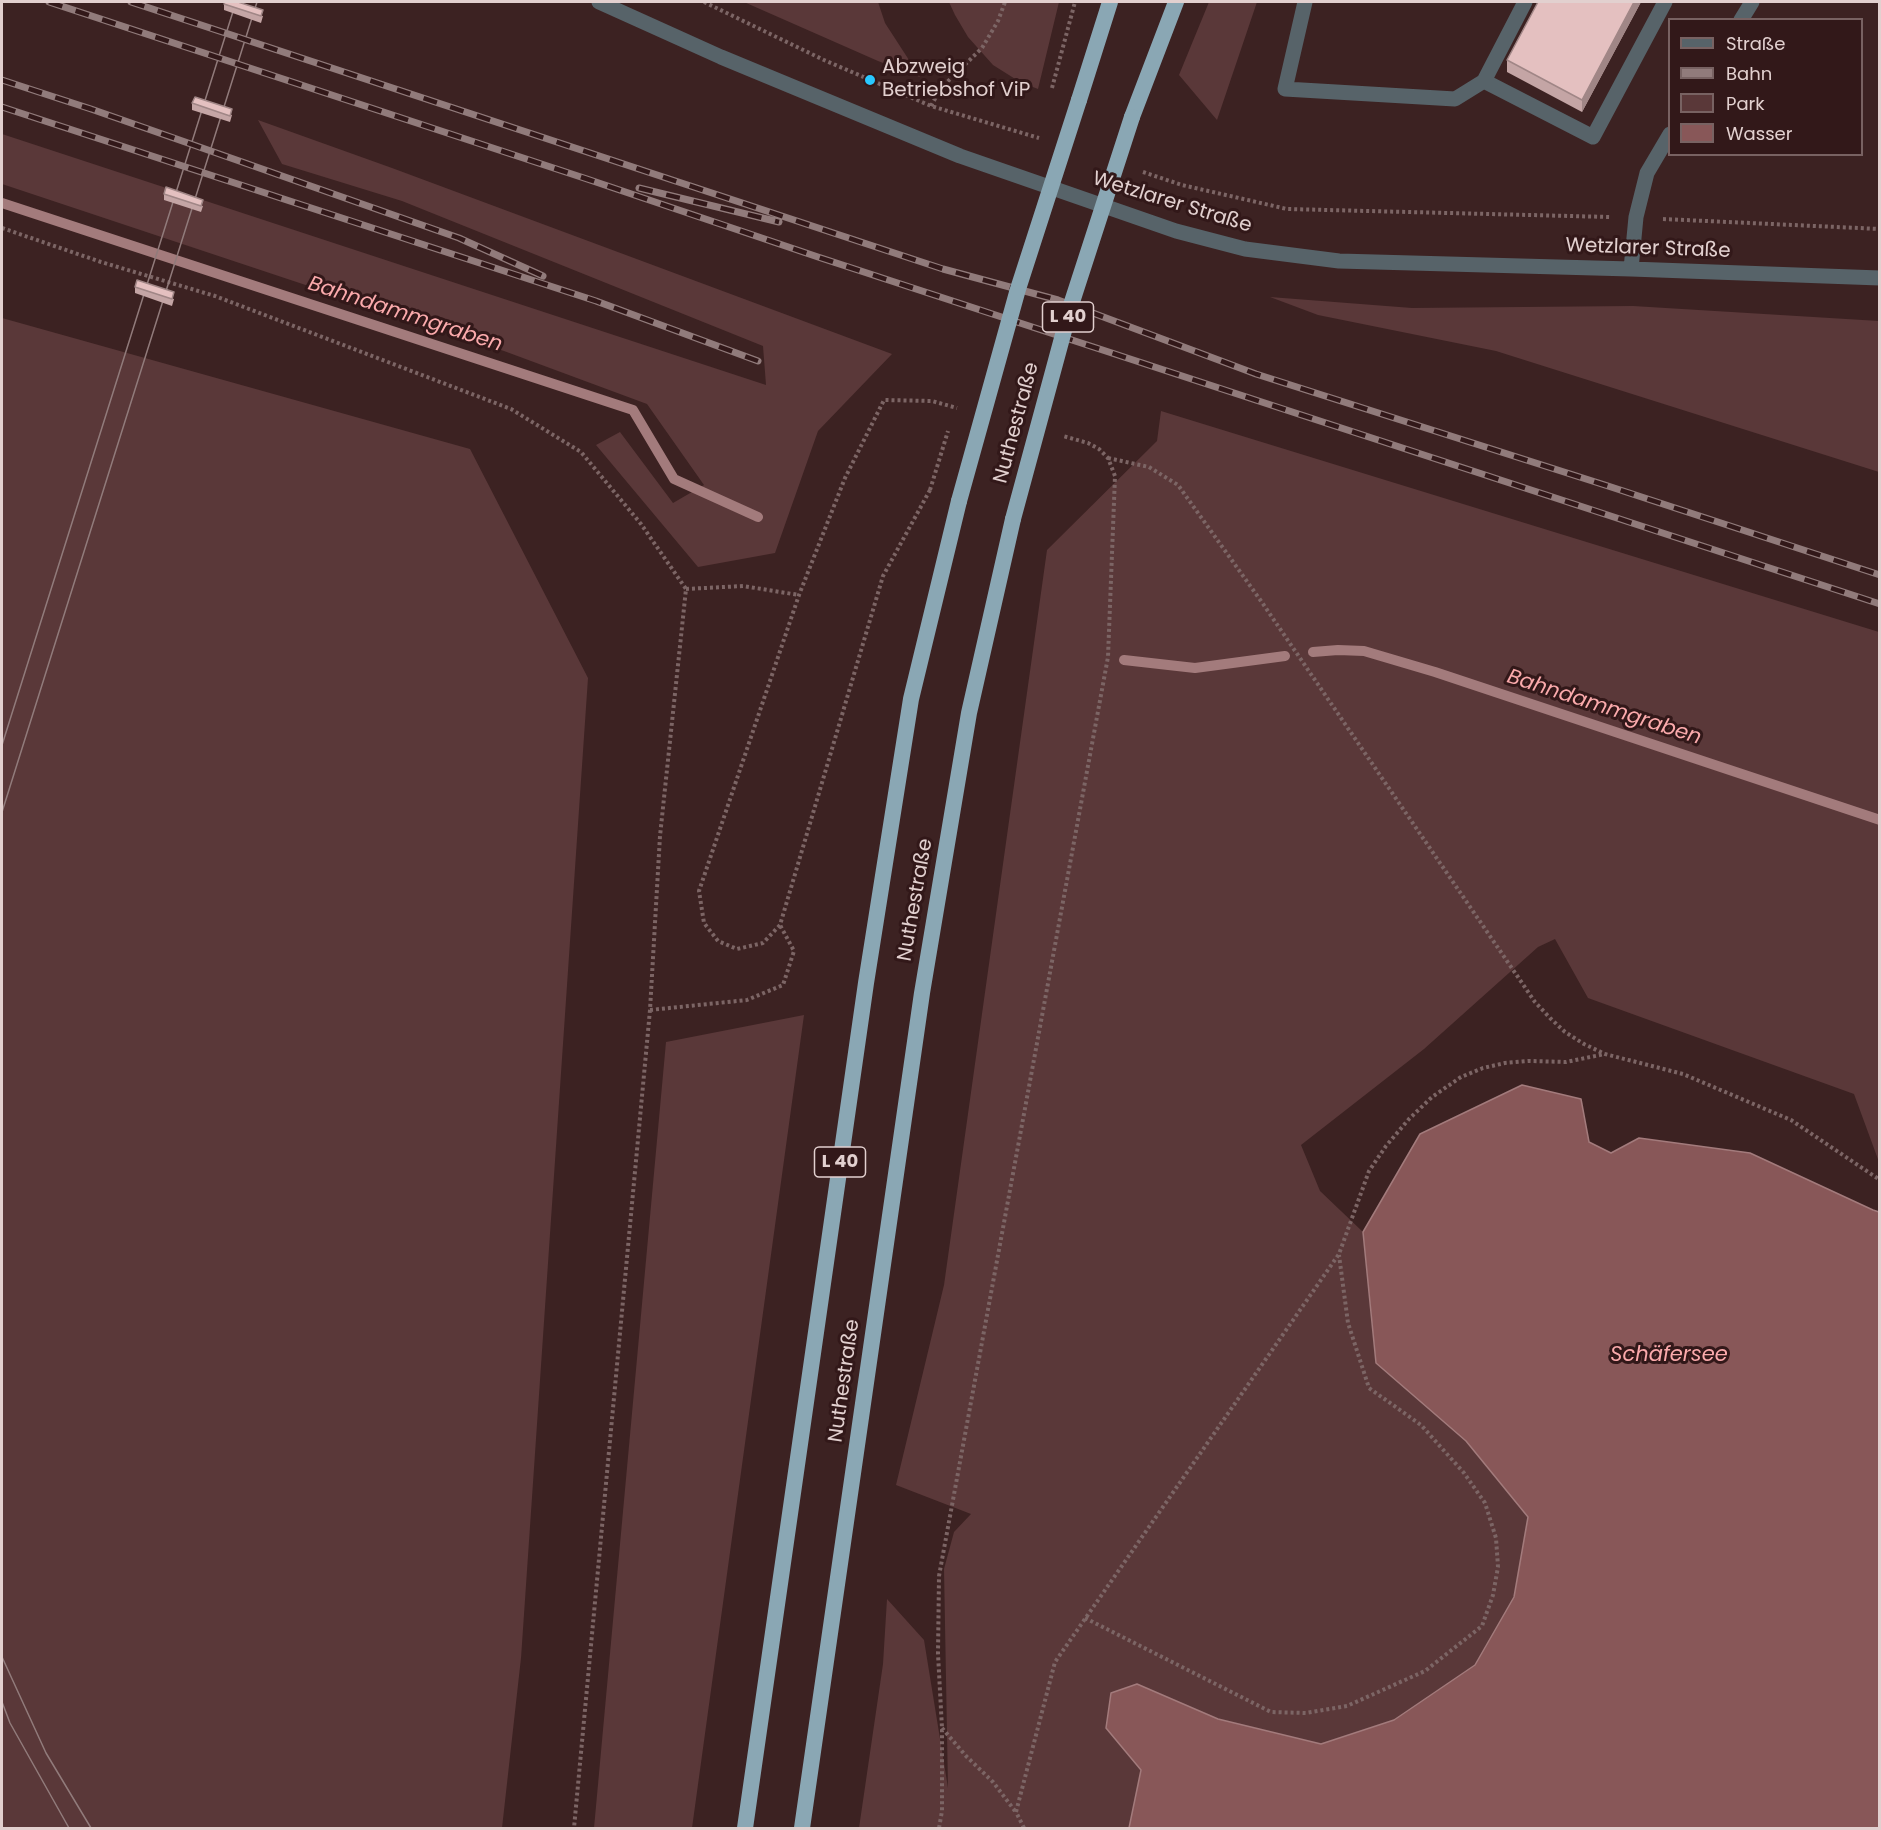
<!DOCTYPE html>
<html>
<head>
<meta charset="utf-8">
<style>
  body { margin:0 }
  #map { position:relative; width:1881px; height:1830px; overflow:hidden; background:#3c2222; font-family:Poppins,sans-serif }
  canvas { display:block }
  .frame { position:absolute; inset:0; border:3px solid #e2d0cf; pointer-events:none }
  .legend { position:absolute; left:1668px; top:18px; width:195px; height:138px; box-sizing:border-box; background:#321819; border:2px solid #786262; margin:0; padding:8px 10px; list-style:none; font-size:18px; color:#e2d0cf }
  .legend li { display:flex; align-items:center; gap:12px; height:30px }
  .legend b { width:30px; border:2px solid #786262 }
</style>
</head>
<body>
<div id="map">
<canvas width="1881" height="1830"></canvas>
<div class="frame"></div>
<ul class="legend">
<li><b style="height:8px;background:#576369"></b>Straße</li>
<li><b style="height:8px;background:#917b7b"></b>Bahn</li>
<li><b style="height:16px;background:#5a3839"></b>Park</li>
<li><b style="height:16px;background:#885758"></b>Wasser</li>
</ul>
</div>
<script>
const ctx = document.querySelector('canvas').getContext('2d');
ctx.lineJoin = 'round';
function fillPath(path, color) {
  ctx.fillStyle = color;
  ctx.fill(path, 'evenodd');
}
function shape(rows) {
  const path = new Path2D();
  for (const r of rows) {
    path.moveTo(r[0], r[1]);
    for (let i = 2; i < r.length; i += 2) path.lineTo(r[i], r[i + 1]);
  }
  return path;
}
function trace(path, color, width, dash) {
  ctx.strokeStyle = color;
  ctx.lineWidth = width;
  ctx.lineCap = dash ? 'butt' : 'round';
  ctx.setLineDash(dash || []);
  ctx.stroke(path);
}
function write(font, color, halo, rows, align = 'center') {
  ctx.font = font + ' Poppins,sans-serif';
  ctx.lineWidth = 6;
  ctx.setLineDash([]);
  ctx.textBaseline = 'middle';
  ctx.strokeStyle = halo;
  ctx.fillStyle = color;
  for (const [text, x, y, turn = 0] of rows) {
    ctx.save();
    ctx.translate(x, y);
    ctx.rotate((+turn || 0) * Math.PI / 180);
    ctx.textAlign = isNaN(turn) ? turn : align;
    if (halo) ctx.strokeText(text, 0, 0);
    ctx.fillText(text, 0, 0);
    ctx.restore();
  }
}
const green = shape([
  [744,2,878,2,885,23,920,77,878,61],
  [949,2,1059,2,1038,89,1020,82,993,65,968,37,955,15],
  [1209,2,1257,2,1217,120,1179,75],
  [258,120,392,168,892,354,818,431,775,553,698,567,596,445,620,432,673,503,704,485,647,404,504,351,2,184,2,134,766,385,763,346,402,201,282,164],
  [1270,297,1412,308,1633,306,1879,321,1879,472,1496,351,1318,315],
  [2,318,470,449,588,678,521,1658,502,1828,2,1828],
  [1161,411,1879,632,1879,1162,1854,1094,1588,998,1555,939,1538,947,1424,1049,1301,1145,1320,1191,1363,1232,1376,1363,1466,1441,1528,1517,1514,1597,1475,1665,1394,1720,1321,1744,1218,1719,1137,1684,1141,1770,1129,1828,859,1828,883,1664,887,1599,924,1640,948,1788,944,1569,954,1532,971,1514,896,1485,944,1285,1047,550,1157,441],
  [804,1015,692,1828,594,1828,666,1042]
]);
const water = shape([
  [1522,1085,1581,1099,1589,1142,1611,1153,1639,1138,1750,1153,1873,1210,1879,1212,1879,1828,1129,1828,1141,1770,1106,1728,1111,1693,1137,1684,1218,1719,1321,1744,1394,1720,1475,1665,1514,1597,1528,1517,1466,1441,1376,1363,1363,1232,1420,1134,1522,1085]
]);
const stream = shape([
  [2,203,633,410,674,479,758,517],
  [1313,652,1338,650,1364,651,1435,672,1880,820],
  [1124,660,1195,668,1285,656]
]);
const path = shape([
  [704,2,824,60,931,106,1039,138],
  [1052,88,1075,2],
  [931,106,941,88,982,48,998,21,1005,2],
  [1143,172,1182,185,1287,209,1610,217],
  [1663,219,1880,229],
  [2,228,101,262,215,296,511,409,581,452,641,524,686,589,660,836,650,1010,574,1828],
  [1108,458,1149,467,1178,485,1261,601,1535,1002,1550,1018,1565,1032,1584,1044,1605,1054,1683,1074,1791,1120,1880,1180],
  [930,490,883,576,780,925,763,943,737,949,718,941,704,923,699,891,799,595,845,478,884,400,932,401,957,408],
  [686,589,743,586,799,595],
  [650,1010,747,1000,783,985,794,951,780,925],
  [1085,1618,1271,1712,1306,1713,1347,1706,1425,1671,1482,1626,1493,1595,1498,1567,1496,1538,1485,1503,1464,1473,1421,1425,1369,1388,1348,1323,1339,1255],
  [942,1728,966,1756,993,1782,1015,1811],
  [939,1828,942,1811,942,1728,938,1654,939,1576,1108,657,1115,476,1108,458,1099,449,1088,443,1063,436],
  [1024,1828,1016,1812,1055,1662,1339,1254,1369,1171,1386,1146,1409,1119,1432,1097,1461,1077,1483,1068,1505,1063,1529,1061,1566,1062,1605,1054]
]);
const service = shape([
  [1305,2,1285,89,1455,99,1484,81,1525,2],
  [1484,81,1593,137,1665,2]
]);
const tertiary = shape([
  [599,2,721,57,960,156,1176,231,1245,249,1339,261,1631,269,1880,278],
  [1741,20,1752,2],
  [1631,269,1636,217,1647,173,1670,134]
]);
const trunk = shape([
  [1079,100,1110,2],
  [1132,117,1176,2],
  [745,1828,866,983,911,699,959,501],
  [802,1828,922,993,969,713,1013,519]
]);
const tram = shape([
  [2,745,236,2],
  [2,812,257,2],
  [2,1657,46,1753,91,1828],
  [2,1702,10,1723,69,1828]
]);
const rail = shape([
  [49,2,587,179,818,257,1880,604],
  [131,2,943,269,1058,300,1256,374,1608,486,1880,575],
  [2,80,91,109,459,238,543,276],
  [2,107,596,301,758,361],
  [639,188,779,222]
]);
const pathBridge = shape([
  [930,490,948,431]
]);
const trunkBridge = shape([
  [959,501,1018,289,1079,100],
  [1013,519,1071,305,1132,117]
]);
const wall = shape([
  [1538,2,1641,2,1582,112,1507,72,1507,60],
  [224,4,263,16,261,23,224,10],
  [192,103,232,115,230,122,192,110],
  [164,194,203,206,201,212,164,200],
  [135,287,174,299,172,306,135,293]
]);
const shadedWall = shape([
  [1634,2,1641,2,1582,112,1582,100]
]);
const building = shape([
  [225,2,238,2,263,10,261,16,224,4,225,2],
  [1538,2,1634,2,1582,100,1507,60,1538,2],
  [195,97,232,109,230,116,192,103,195,97],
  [166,187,203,200,201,206,164,194,166,187],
  [137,280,174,292,172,299,135,287,137,280]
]);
const markers = [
  [870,80,6,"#29c8ff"]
];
const shields = [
  [1068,317,51],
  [840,1162,51]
];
const shieldNames = [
  ["L 40",1068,317],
  ["L 40",840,1162]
];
const poiNames = [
  ["Abzweig",882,68],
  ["Betriebshof ViP",882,91]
];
const streetNames = [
  ["Wetzlarer Straße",1172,203,17],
  ["Wetzlarer Straße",1648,249,2],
  ["Nuthestraße",1017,423,-75],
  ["Nuthestraße",916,900,-80],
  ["Nuthestraße",845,1381,-82]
];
const waterNames = [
  ["Bahndammgraben",405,315,18],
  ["Bahndammgraben",1604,708,18],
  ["Schäfersee",1669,1356]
];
fillPath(green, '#5a3839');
fillPath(water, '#885758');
trace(water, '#a37b7c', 1.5);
trace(stream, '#a37b7c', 10);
trace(path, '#7c6565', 4, [3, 3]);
trace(service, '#576369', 15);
trace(tertiary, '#576369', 15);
trace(trunk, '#8aa7b4', 16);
trace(tram, '#917b7b', 1.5);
trace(rail, '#917b7b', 7);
trace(rail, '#321819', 4.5, [14]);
trace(pathBridge, '#7c6565', 4, [3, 3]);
trace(trunkBridge, '#8aa7b4', 16);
fillPath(wall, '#c4a5a5');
fillPath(shadedWall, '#a08686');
fillPath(building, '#e4c0c0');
trace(building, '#a08686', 1.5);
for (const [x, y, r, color] of markers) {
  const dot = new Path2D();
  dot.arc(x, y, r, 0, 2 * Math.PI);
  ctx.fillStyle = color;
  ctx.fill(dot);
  trace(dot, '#321819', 2);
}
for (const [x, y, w] of shields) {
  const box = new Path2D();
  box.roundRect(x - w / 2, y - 15, w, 30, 4.5);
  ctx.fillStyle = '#321819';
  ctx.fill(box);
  trace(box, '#e2d0cf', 1.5);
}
write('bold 18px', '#e2d0cf', null, shieldNames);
write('20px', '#e2d0cf', '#321819', poiNames, 'left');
write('20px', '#e2d0cf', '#321819', streetNames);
write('italic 21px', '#fbaaac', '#321819', waterNames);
</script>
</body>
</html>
